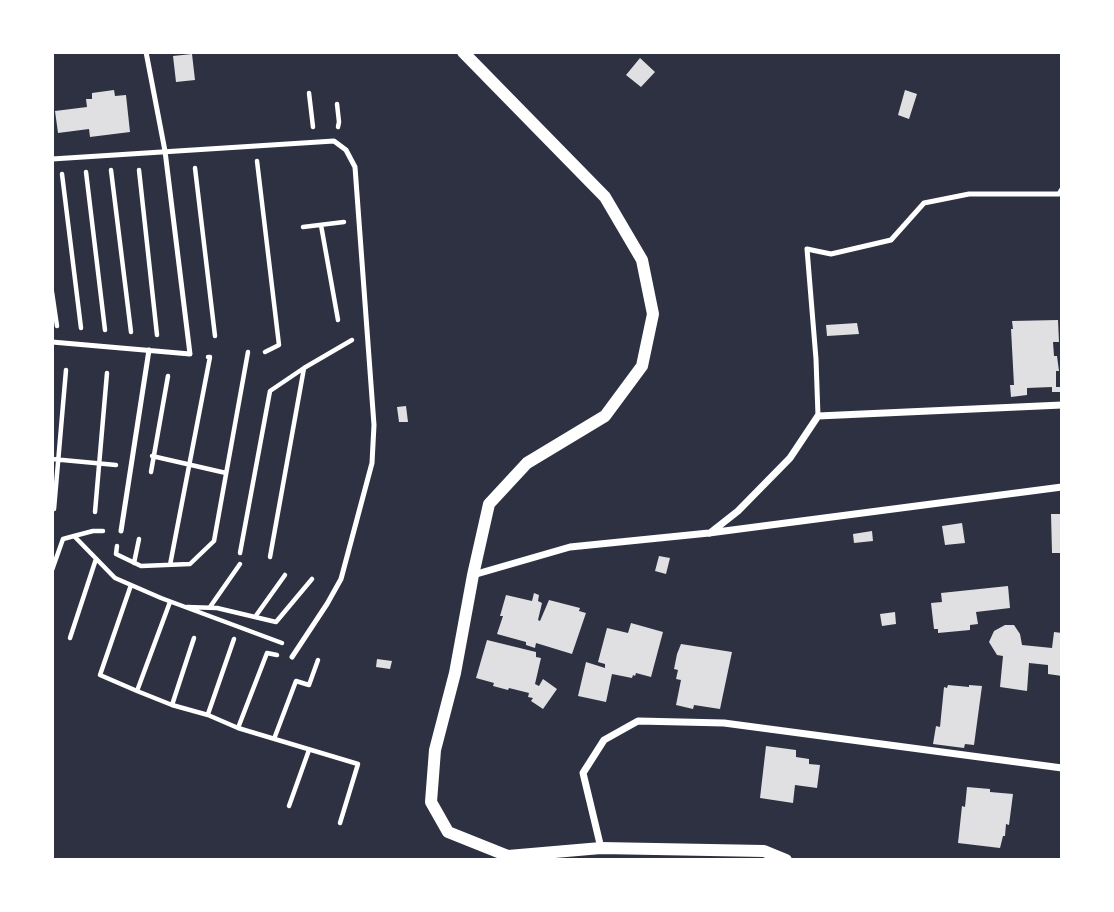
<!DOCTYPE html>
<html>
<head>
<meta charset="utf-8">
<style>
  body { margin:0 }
  #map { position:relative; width:1114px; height:912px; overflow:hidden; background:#2d3142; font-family:"Sofia Sans Condensed",sans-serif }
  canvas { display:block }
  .frame { position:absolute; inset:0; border:54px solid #fff; pointer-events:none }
</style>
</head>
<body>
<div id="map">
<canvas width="1114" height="912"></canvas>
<div class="frame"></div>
</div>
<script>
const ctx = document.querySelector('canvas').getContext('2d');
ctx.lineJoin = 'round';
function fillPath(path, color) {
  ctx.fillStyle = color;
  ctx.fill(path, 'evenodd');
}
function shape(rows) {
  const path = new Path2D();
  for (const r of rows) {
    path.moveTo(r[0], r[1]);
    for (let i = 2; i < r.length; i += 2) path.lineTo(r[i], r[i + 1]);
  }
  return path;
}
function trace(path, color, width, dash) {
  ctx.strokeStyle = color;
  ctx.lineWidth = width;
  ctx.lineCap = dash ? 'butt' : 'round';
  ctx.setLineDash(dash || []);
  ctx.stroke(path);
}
const building = shape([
  [192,54,195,80,176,82,173,56],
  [640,58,655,72,641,87,626,75],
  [114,90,115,96,126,95,130,132,90,137,89,129,58,133,55,111,87,107,86,99,92,99,92,93],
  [905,90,917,94,909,119,898,115],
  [1058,320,1059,342,1053,342,1054,356,1057,356,1059,371,1056,371,1056,387,1062,387,1062,392,1052,392,1052,387,1027,388,1027,395,1011,397,1010,385,1014,385,1011,329,1013,329,1012,321],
  [857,323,859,334,827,336,826,325],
  [406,406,408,422,399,422,397,407],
  [1051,514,1062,514,1062,553,1052,553],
  [962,523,965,543,945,545,942,526],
  [872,531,873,541,854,543,853,534],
  [659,556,670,558,666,574,655,571],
  [1008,586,1010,608,976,612,978,624,970,625,970,630,938,633,938,629,934,629,931,603,942,602,941,593],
  [534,593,539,595,538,601,542,603,538,620,540,621,549,600,580,608,579,611,586,613,572,654,536,643,535,648,526,645,526,642,497,634,503,616,500,616,506,595,532,601],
  [895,612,896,624,882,626,880,614],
  [631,623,663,632,651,677,636,673,635,676,633,675,632,678,612,674,606,702,578,696,586,662,605,668,605,664,598,662,607,628,628,633],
  [1005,625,1014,625,1020,634,1022,645,1052,648,1054,632,1062,633,1062,676,1048,674,1048,665,1029,663,1027,691,1000,687,1003,656,997,655,989,642,994,631],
  [487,640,536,652,536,657,541,658,535,684,539,686,543,679,557,689,543,709,531,701,533,698,528,697,529,693,509,688,508,690,493,686,494,683,476,678],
  [681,644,732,652,720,709,694,705,693,709,676,705,681,680,676,679,678,670,674,669,677,654],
  [377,659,392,661,390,669,376,667],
  [948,685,969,687,969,685,982,686,974,745,965,744,964,748,933,744,936,726,940,727,944,687,947,688],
  [766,746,796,750,796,757,809,759,809,764,820,765,817,788,795,785,793,803,760,798],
  [967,787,990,789,990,792,1013,794,1009,825,1006,824,1005,836,1003,836,1000,848,958,843,962,806,965,807]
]);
const path = shape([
  [309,93,313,127],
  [337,104,339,122,338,127],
  [257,161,279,345,265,352],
  [195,168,215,336],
  [111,170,131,332],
  [139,170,157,335],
  [86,172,105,330],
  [62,174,81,328],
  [321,225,338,320],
  [303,227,344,222],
  [52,292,57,326],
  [152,456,226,473],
  [52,459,116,465],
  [151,472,168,376],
  [54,509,66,370],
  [95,512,107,373],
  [103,531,93,531,74,536,115,578,161,598,282,643],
  [117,546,116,554,141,566,190,564,214,541,248,352],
  [240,553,270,391,304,368,352,340],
  [270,557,304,368],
  [134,563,139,539],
  [170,565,210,357,208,357],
  [52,570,63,539,74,536],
  [131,585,100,675,137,691,172,705,208,715,238,728,358,764,340,823],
  [187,607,217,608,276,622,312,579],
  [210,607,240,564],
  [255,617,285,575],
  [70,638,96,559],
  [137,691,170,602],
  [172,705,194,638],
  [208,714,234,639],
  [238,728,267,653,277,655],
  [274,739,296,681,309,685,318,660],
  [289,806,309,750]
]);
const service = shape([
  [52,159,334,141,346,150,355,167,374,425,372,463,341,579,327,604,292,657],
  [52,342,190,354,165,151,146,52],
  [818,416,816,359,807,249,831,254,891,240,924,203,969,194,1059,194,1062,189],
  [121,531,149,350]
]);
const minor = shape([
  [710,533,738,511,790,458,818,416,1062,405],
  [473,575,570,547,709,533,1062,487],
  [601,848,583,773,604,740,638,721,724,723,1062,768]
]);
const tertiary = shape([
  [463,52,605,197,642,260,653,314,642,366,605,416,527,463,489,504,473,575,455,673,435,750,431,802,448,832,508,856,601,848,764,851,786,860]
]);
fillPath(building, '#e0e0e3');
trace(path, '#fff', 4.5);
trace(service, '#fff', 5);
trace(minor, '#fff', 7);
trace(tertiary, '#fff', 12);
</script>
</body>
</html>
